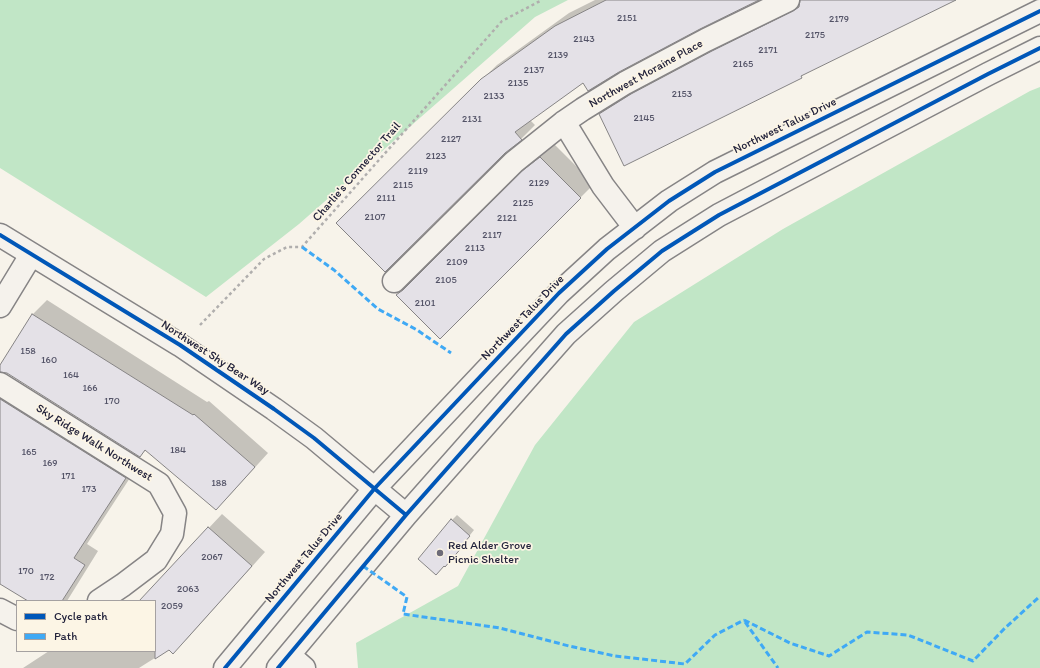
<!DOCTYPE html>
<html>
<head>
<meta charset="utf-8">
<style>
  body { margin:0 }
  #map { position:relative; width:1040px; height:668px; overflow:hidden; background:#f7f3ea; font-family:Itim,sans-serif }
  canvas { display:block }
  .legend { position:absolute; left:16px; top:600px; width:140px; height:52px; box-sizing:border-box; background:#fcf5e5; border:1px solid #a5a1a1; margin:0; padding:5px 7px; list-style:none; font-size:12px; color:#22223b }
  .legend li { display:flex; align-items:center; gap:8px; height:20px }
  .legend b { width:20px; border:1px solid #a5a1a1 }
</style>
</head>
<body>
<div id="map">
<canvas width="1040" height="668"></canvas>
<ul class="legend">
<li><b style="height:5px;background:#0057b8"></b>Cycle path</li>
<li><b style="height:5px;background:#3fa9f5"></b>Path</li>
</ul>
</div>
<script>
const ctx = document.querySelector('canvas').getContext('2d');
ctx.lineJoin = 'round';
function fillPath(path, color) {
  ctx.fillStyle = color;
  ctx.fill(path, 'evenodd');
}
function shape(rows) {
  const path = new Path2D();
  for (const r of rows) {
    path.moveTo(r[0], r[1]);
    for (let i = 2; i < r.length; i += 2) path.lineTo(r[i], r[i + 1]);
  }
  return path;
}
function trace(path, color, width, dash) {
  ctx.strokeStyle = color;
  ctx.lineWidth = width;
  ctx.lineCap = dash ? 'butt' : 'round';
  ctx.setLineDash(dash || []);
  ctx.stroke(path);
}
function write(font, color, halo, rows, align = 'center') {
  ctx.font = font + ' Itim,sans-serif';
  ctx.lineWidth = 3.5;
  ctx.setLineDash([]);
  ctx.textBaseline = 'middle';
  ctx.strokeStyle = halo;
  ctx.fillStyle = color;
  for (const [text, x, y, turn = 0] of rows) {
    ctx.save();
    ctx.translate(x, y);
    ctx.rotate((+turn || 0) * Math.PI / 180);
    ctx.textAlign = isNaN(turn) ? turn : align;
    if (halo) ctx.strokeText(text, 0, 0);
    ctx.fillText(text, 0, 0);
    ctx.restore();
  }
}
const green = shape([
  [0,0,568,0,535,17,299,224,206,297,0,168],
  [1040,87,1040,668,358,668,356,643,458,586,535,445,634,322,783,229,1030,91]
]);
const shadow = shape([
  [595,0,757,0,584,82,530,120,535,125,521,139,505,152,338,223,497,65,569,13],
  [801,0,954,0,805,73,801,77,600,114,614,100,727,38,801,1],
  [554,144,594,184,440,338,397,295,411,282,418,276,537,158],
  [47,300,207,402,209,401,268,453,230,495,216,509,146,450,140,456,1,365,33,314],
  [0,384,139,464,87,544,98,551,67,601,30,601,0,583],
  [222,514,265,552,187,639,173,652,169,649,139,668,23,668,49,651,155,651,155,601,140,601],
  [457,515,474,530,466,540,467,541,445,566,452,520]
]);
const building = shape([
  [606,0,759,0,700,29,619,72,588,91,583,83,515,132,522,140,505,153,385,272,336,223,481,79,555,26,606,0],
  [800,0,956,0,801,76,802,78,624,166,599,114,631,94,712,51,793,11,799,7,800,0],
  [540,157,581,198,440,339,396,295,403,290,522,171,540,157],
  [32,314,193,415,194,414,255,467,216,510,145,450,140,457,7,373,0,372,0,365,32,314],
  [0,399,126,478,74,558,85,565,62,601,28,601,0,584,0,399],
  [451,519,470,536,462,545,463,546,445,567,444,566,436,575,418,559,451,519],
  [208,527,252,566,173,654,169,650,155,659,155,601,139,601,208,527]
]);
const path = shape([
  [200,325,264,259,287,247,302,247,502,21,542,0]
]);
const minor = shape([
  [564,122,603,186,635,228],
  [0,235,180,345,274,409,314,438,406,515],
  [394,281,514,162,564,122,583,109,625,83,706,40,788,0],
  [0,306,31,255],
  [0,384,159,484,175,513,172,534,156,560,123,585,99,601],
  [0,610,17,619],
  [289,655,304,668],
  [225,668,375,488,559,293,607,249,669,201,715,172,1040,11],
  [278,668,406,515,566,334,614,291,662,251,719,215,988,74,1040,48]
]);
const quiet = shape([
  [302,247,334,270,378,309,417,330,451,353],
  [363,566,407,597,403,614,500,628,569,646,615,656,685,664,715,635,744,620],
  [744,620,790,643,829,656,867,632,908,635,973,661,1005,628,1038,598,1040,598],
  [745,622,778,668]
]);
const cycleway = shape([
  [0,235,180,345,274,409,314,438,406,515],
  [225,668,375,488,559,293,607,249,669,201,715,172,1040,11],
  [278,668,406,515,566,334,614,291,662,251,719,215,988,74,1040,48]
]);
const markers = [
  [440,553,4,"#6d6b78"]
];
const numberNames = [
  ["2151",627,18],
  ["2179",839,19],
  ["2175",815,35],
  ["2143",584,39],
  ["2171",768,50],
  ["2139",558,55],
  ["2165",743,64],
  ["2137",534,70],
  ["2135",518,83],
  ["2153",682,94],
  ["2133",494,96],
  ["2145",644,118],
  ["2131",472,119],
  ["2127",451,139],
  ["2123",436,156],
  ["2119",418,171],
  ["2129",539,183],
  ["2115",403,185],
  ["2111",386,198],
  ["2125",523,203],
  ["2107",375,217],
  ["2121",507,218],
  ["2117",492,235],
  ["2113",475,248],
  ["2109",457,262],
  ["2105",446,280],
  ["2101",425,303],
  ["158",28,351],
  ["160",49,360],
  ["164",71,375],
  ["166",90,388],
  ["170",112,401],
  ["184",178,450],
  ["165",29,452],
  ["169",50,463],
  ["171",68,476],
  ["188",219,483],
  ["173",89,489],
  ["2067",212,557],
  ["170",26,571],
  ["172",47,577],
  ["2063",188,589],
  ["2059",172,606]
];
const streetNames = [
  ["Northwest Moraine Place",646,74,-29],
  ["Northwest Talus Drive",785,126,-26],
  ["Charlie's Connector Trail",357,172,-49],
  ["Northwest Talus Drive",523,318,-46],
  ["Northwest Shy Bear Way",215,358,33],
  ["Sky Ridge Walk Northwest",94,443,32],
  ["Northwest Talus Drive",304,558,-50]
];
const poiNames = [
  ["Red Alder Grove",448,546],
  ["Picnic Shelter",448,560]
];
fillPath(green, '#c1e6c6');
fillPath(shadow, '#0003');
fillPath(building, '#e4e1e7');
trace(building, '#868485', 1);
trace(minor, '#868485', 25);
trace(path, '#b0aead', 2.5, [3, 3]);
trace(minor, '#f5f2ec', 22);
trace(quiet, '#3fa9f5', 3, [6, 3]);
trace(cycleway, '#0057b8', 4);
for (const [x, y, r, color] of markers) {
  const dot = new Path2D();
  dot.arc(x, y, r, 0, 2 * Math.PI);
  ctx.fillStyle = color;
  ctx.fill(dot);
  trace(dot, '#fcf5e5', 1.5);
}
write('10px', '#525266', null, numberNames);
write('12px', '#22223b', '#fcf5e5', streetNames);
write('12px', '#22223b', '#fcf5e5', poiNames, 'left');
</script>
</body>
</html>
